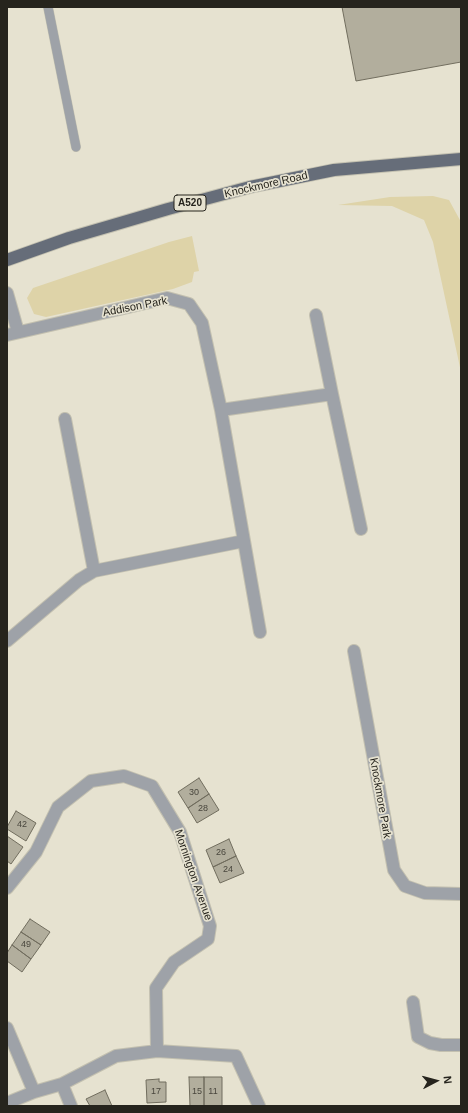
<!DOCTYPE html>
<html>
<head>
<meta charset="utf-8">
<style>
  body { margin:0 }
  #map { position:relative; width:468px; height:1113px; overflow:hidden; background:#e6e2d0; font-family:Helvetica,sans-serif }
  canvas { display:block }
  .frame { position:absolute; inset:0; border:8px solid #26241d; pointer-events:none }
  .north { position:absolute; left:416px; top:1061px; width:40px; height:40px; -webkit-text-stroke:3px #e6e2d0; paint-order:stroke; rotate:84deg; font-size:11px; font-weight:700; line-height:16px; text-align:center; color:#26241d }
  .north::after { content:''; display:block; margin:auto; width:14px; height:18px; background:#26241d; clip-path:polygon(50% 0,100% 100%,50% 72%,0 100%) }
</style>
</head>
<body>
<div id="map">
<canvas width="468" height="1113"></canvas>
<div class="frame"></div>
<div class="north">N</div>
</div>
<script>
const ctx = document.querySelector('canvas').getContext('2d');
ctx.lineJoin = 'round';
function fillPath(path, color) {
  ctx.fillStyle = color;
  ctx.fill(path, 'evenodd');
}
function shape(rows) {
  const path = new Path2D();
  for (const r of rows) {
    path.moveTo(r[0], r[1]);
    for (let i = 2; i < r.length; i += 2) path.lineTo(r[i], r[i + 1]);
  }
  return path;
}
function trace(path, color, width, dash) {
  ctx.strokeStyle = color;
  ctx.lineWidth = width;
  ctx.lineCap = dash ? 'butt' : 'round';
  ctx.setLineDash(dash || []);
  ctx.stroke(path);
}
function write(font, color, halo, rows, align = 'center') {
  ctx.font = font + ' Helvetica,sans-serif';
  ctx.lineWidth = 3.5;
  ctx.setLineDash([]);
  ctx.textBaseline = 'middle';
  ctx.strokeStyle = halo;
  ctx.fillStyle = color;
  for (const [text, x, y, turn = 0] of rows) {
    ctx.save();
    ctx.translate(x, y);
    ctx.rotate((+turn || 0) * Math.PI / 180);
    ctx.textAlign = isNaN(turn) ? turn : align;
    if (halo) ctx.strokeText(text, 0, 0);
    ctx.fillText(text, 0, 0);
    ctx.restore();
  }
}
const green = shape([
  [433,196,449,200,461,222,461,372,433,242,424,220,392,206,338,205,390,197],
  [192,236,199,271,194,272,192,282,173,289,46,317,34,314,27,298,33,288,169,242]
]);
const building = shape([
  [342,7,461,7,461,62,356,81,342,7],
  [199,778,209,794,188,808,178,792,199,778],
  [209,794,219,810,197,823,188,808,209,794],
  [16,811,36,823,26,841,7,829,7,827,16,811],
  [7,836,23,847,11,864,7,861,7,836],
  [229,839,236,856,213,867,206,850,229,839],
  [236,856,244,873,220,883,213,867,236,856],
  [30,919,50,932,41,945,21,932,30,919],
  [21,932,41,945,31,959,12,945,21,932],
  [12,945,31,959,22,972,7,961,7,953,12,945],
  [189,1077,204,1077,204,1106,190,1106,189,1077],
  [204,1077,222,1077,222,1106,204,1106,204,1077],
  [159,1079,159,1082,166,1082,166,1102,147,1103,146,1080,159,1079],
  [105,1090,112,1106,90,1106,86,1099,105,1090]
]);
const lane = shape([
  [48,7,76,147]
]);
const street = shape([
  [7,293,18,332],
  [316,315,332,394,361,529],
  [7,335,167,298,189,304,202,323,221,410,260,632],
  [221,410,332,394],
  [65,419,94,571],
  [7,641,79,580,94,571,244,541],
  [354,651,394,870,405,886,425,893,461,894],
  [7,888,36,852,58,807,91,781,124,776,152,786,180,832,210,926,208,939,174,962,156,988,157,1051],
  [413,1002,418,1037,430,1043,441,1045,461,1045],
  [7,1028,34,1092],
  [62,1084,71,1106],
  [7,1103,34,1092,62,1084,116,1056,157,1051,236,1056,259,1106]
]);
const primary = shape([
  [7,260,69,238,168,209,250,187,334,170,461,159]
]);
const numberNames = [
  ["30",194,793],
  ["28",203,809],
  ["42",22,825],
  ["26",221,853],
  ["24",228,870],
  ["49",26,945],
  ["17",156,1092],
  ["15",197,1092],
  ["11",213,1092]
];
const shields = [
  [190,203,32]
];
const shieldNames = [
  ["A520",190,203]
];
const streetNames = [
  ["Knockmore Road",266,185,-13],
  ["Addison Park",135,307,-11],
  ["Knockmore Park",380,798,80],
  ["Mornington Avenue",193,875,71]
];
fillPath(green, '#ded3a8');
fillPath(building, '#b2ae9d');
trace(building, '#716d5e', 1);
trace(lane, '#c3c0b0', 10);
trace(street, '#c3c0b0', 14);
trace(primary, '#c3c0b0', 14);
trace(lane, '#9ea2a8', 9);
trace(street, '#9ea2a8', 12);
trace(primary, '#666d79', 12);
write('9px', '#49463d', null, numberNames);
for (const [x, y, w] of shields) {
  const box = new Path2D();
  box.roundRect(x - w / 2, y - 8, w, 16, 3);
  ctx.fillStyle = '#e6e2d0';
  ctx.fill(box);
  trace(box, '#26241d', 1);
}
write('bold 10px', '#26241d', null, shieldNames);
write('11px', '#26241d', '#e6e2d0', streetNames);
</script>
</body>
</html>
